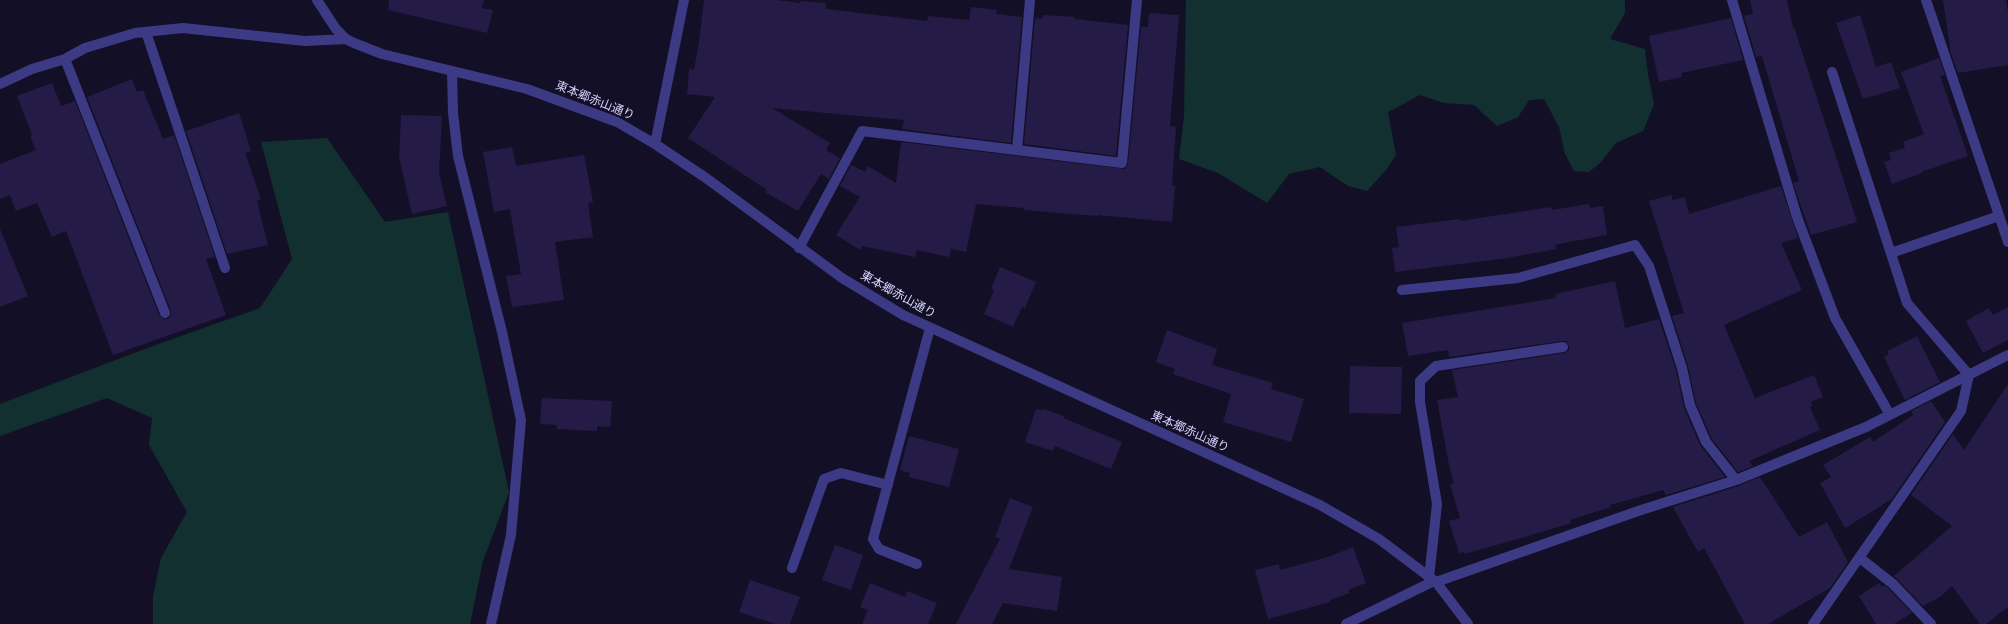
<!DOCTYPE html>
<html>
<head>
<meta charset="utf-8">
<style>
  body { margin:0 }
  canvas { display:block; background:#130f26 }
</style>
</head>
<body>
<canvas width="2008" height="624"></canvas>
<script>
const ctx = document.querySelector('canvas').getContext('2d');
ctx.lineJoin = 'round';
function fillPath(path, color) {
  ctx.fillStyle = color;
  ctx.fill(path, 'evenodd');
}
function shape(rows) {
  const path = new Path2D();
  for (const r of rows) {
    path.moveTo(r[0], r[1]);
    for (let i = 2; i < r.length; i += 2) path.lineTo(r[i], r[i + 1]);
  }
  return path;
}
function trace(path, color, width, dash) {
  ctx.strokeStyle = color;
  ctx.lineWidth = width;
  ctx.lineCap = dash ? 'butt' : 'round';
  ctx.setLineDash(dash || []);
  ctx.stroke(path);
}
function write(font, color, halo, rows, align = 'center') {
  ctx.font = font + ' "Fira Sans","Noto Sans JP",sans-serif';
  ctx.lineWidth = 4;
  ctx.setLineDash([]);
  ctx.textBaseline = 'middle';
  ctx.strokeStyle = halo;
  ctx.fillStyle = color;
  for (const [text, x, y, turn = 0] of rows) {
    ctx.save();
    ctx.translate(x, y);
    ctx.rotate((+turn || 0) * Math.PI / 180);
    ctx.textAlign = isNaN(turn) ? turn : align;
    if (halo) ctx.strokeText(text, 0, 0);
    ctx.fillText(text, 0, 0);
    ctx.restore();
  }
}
const green = shape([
  [1186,0,1625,0,1625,13,1610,39,1645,49,1648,74,1654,104,1643,131,1616,143,1601,162,1589,172,1574,171,1565,154,1559,127,1544,99,1529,100,1518,117,1497,126,1474,105,1444,103,1420,95,1388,112,1396,155,1386,170,1367,191,1348,186,1320,167,1289,174,1267,203,1218,173,1179,159,1184,116],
  [327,138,385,222,448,212,509,492,483,561,470,624,153,624,153,596,161,558,187,512,149,445,152,418,107,398,0,436,0,404,150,347,260,308,292,259,261,142]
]);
const building = shape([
  [389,0,484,0,482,8,493,10,487,33,388,10],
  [704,0,777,0,800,3,800,1,826,3,826,9,927,21,928,16,969,20,971,7,997,10,996,14,1022,17,1011,143,902,129,904,120,772,108,830,143,826,150,840,158,829,179,821,174,798,211,765,192,767,190,688,138,715,97,687,94,689,69,694,70,699,42],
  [1750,0,1787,0,1793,28,1794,27,1857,222,1811,235,1793,183,1799,181,1762,56,1756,57,1744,16,1753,14],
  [1943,0,2006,0,2008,12,2008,65,1958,73,1951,54],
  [1149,13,1179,15,1170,126,1176,127,1172,185,1175,186,1172,222,1098,215,1098,216,1058,213,1024,210,1024,208,976,204,966,252,951,249,949,257,917,250,915,257,862,246,860,250,836,235,860,197,840,186,851,165,865,172,868,166,896,183,901,142,1125,169,1128,164,1141,27,1148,27],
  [1043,15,1075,17,1074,19,1128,25,1116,156,1024,144,1035,18,1043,19],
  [1860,15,1876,67,1891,62,1900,88,1863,99,1836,23],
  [1731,18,1743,60,1681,73,1682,77,1659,82,1649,36],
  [1939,58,1945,75,1940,76,1968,156,1921,172,1922,173,1892,184,1884,162,1891,160,1889,153,1905,148,1903,142,1924,134,1901,72],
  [132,79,137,92,143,90,163,139,174,135,215,257,206,259,226,315,113,355,66,231,52,237,37,203,16,211,10,195,0,199,0,164,36,150,30,136,32,135,17,96,52,83,61,106,75,101,159,315,164,319,168,319,171,314,171,311,87,97],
  [239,113,251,151,245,153,261,199,257,201,268,245,227,254,186,131],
  [401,115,442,116,439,173,447,206,412,214,399,157],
  [512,147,516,166,584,155,593,202,588,203,593,237,555,242,564,300,512,307,506,276,521,274,510,209,494,212,483,152],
  [1781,186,1798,238,1781,243,1802,290,1724,325,1755,398,1814,375,1823,397,1811,402,1812,406,1810,407,1820,430,1749,461,1753,466,1738,472,1712,439,1696,403,1688,366,1672,316,1684,313,1649,201,1671,195,1673,200,1685,197,1689,214],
  [1589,204,1590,208,1603,206,1607,235,1564,243,1555,245,1556,249,1501,259,1395,272,1392,248,1399,247,1396,227,1460,219,1460,221,1551,207,1552,210],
  [0,229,28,296,0,307],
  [1000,267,1036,282,1025,308,1022,307,1013,327,984,314,994,290,991,289],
  [1615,281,1625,328,1659,319,1676,370,1684,408,1700,445,1725,477,1666,495,1663,490,1610,505,1611,507,1570,520,1571,523,1525,537,1464,554,1464,552,1459,553,1449,521,1460,518,1450,484,1454,483,1449,465,1437,400,1458,397,1452,370,1564,353,1569,350,1569,346,1566,341,1562,341,1449,357,1448,350,1408,356,1402,323,1556,298,1555,294],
  [2008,307,2008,340,1983,353,1966,321,1989,308,1993,315],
  [1167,330,1217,349,1212,365,1273,383,1271,389,1304,399,1291,442,1223,422,1231,394,1173,374,1175,369,1156,362],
  [1917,336,1940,382,1905,400,1884,357,1889,354,1887,351],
  [1350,366,1402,367,1401,414,1349,413],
  [2008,384,2008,607,1986,624,1980,624,1952,586,1940,597,1923,606,1894,576,1952,526,1911,495,1953,434,1964,450],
  [542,398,612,401,610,427,597,426,597,431,557,429,557,425,540,424],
  [1931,401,1945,422,1892,499,1845,528,1820,483,1831,477,1823,465,1870,437,1873,442,1913,415,1911,411],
  [1036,409,1042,410,1043,409,1064,416,1063,418,1122,442,1111,469,1055,446,1053,451,1025,442],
  [909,436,959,449,949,487,909,477,910,473,900,470],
  [1760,477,1799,537,1827,522,1848,562,1830,588,1768,624,1745,624,1704,548,1698,552,1673,507,1738,486],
  [1010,498,1033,507,1009,569,1062,577,1057,611,1003,603,992,624,956,624,1000,539,995,537],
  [835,545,863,555,851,590,822,580],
  [1353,547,1366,583,1348,590,1350,593,1330,600,1330,602,1268,619,1255,570,1279,564,1280,570,1328,557],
  [750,580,800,597,790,624,775,624,739,612],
  [870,583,905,597,907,591,937,603,928,624,862,624,868,610,860,607],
  [1879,583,1882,587,1884,585,1889,589,1912,613,1894,624,1876,624,1859,596]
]);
const minor = shape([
  [317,0,336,29,346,39,354,43,382,54,527,89,617,122,655,144,706,178,842,278,903,315,1320,505,1379,539,1436,582,1468,624],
  [1732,0,1797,217,1835,318,1890,415],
  [1926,0,2008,242],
  [146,32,225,268],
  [65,59,165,313],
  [452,71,453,113,458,156,502,332,521,420,511,535,491,624],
  [0,84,32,69,65,59,85,48,135,33,183,28,305,41,346,39],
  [655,144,684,0],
  [1017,150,1030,0],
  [799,248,862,131,1122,163,1137,0],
  [1891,253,1999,216],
  [1402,290,1518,278,1635,245,1649,266,1682,368,1690,405,1706,442,1736,480],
  [1860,558,1893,584,1931,624],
  [917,564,879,549,873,539,930,328],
  [792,568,824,479,841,473,888,485],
  [1429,578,1437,504,1420,402,1420,381,1436,366,1563,347],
  [1436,582,1641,510,1736,480,1866,427,2008,355],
  [1346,624,1434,581],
  [1813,624,1961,411,1969,375,1907,303,1832,72]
]);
const streetNames = [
  ["東本郷赤山通り",595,101,22],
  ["東本郷赤山通り",898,295,29],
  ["東本郷赤山通り",1190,432,24]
];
fillPath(green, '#12302f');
fillPath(building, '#241b47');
trace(minor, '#3d3a85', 10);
write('12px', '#d9d4ff', '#130f26', streetNames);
</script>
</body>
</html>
